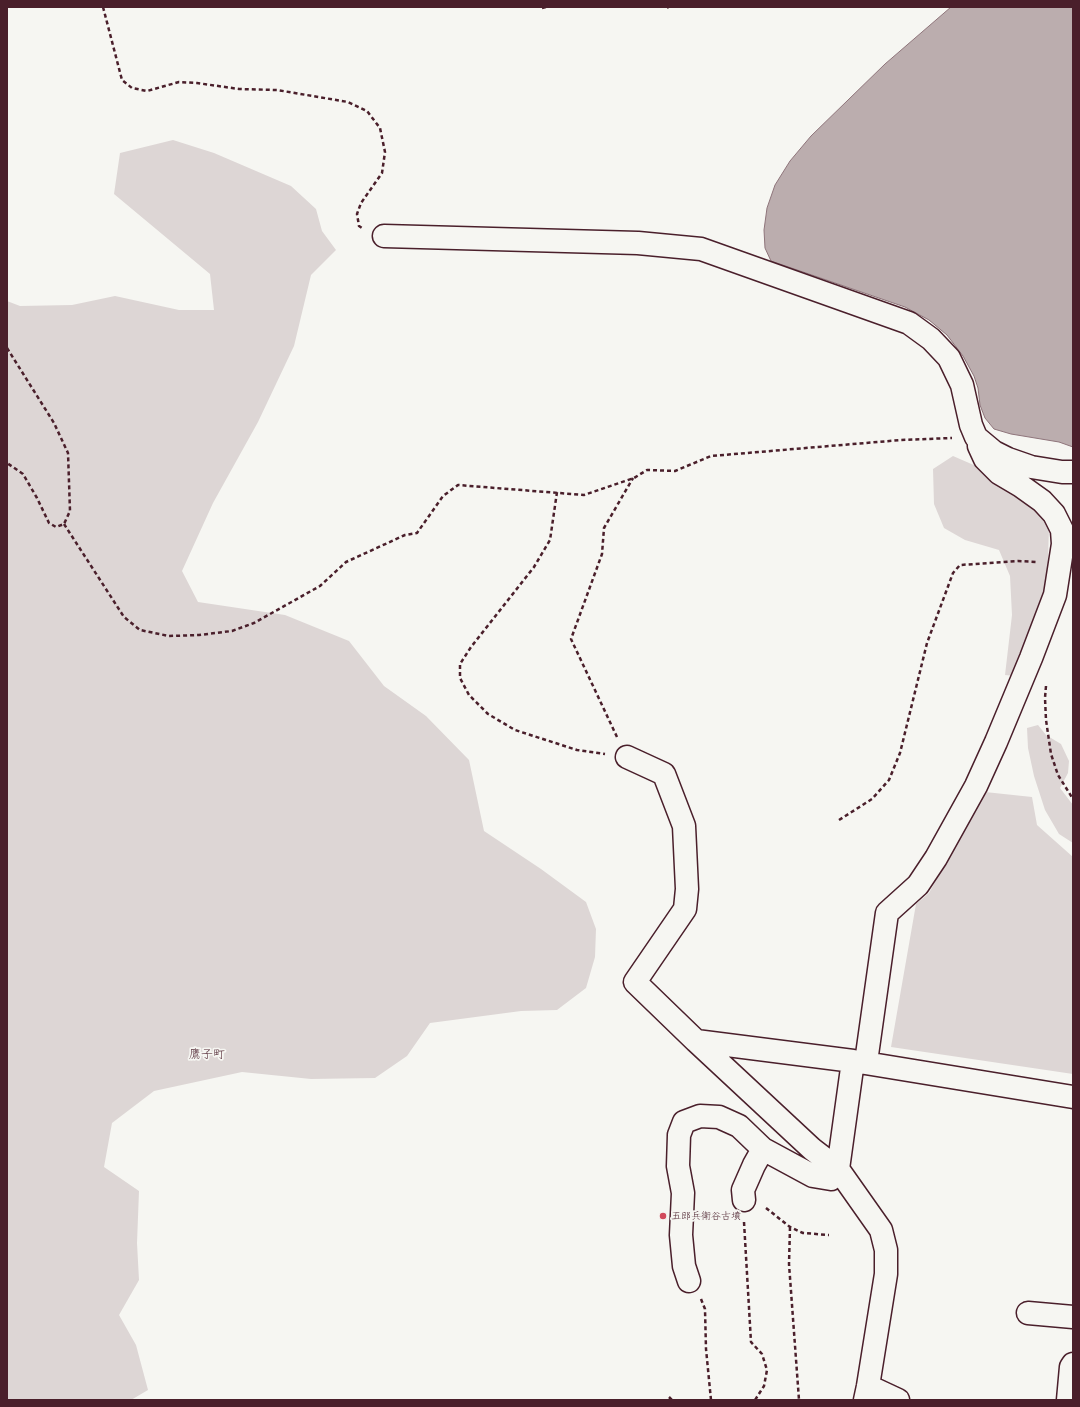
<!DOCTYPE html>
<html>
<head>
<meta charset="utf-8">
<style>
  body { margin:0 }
  #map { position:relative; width:1080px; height:1407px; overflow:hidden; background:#f6f6f2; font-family:"Balsamiq Sans",sans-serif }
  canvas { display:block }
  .frame { position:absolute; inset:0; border:8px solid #4a1f2b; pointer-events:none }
</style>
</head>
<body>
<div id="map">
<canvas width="1080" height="1407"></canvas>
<div class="frame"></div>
</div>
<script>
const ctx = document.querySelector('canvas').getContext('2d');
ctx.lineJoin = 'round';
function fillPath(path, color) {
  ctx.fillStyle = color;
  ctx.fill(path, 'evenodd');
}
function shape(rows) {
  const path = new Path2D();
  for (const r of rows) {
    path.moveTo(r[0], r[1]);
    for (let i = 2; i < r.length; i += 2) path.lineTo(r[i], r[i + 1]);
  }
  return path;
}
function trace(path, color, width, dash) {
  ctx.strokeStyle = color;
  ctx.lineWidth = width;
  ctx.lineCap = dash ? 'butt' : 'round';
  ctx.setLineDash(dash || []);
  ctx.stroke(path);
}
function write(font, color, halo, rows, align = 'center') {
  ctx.font = font + ' "Balsamiq Sans","Klee One",sans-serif';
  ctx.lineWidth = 3.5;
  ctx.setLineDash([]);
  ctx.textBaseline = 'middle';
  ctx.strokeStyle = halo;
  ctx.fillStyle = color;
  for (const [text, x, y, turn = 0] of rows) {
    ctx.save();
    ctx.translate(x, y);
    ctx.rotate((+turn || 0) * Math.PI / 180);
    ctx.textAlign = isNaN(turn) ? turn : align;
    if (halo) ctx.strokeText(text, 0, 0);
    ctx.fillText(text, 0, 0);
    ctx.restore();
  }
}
const green = shape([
  [173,140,214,153,291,186,316,209,322,231,336,250,311,275,294,346,258,422,213,503,182,571,198,602,285,615,349,641,384,686,426,716,469,760,484,831,541,869,586,902,596,929,595,957,586,988,557,1010,521,1011,430,1023,407,1056,375,1078,311,1079,242,1072,154,1091,112,1123,104,1167,139,1191,137,1243,139,1280,119,1315,136,1345,148,1390,131,1400,7,1400,7,301,20,306,72,305,115,296,179,310,214,310,210,274,114,194,120,153],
  [953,456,976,466,1035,505,1049,528,1047,586,1015,676,1005,675,1012,615,1010,576,999,550,965,540,944,528,934,504,933,469],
  [1038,725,1046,735,1061,744,1069,761,1068,773,1060,788,1073,805,1073,843,1059,834,1045,810,1034,776,1028,748,1027,728],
  [985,792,1032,797,1037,825,1073,857,1073,1074,891,1047,916,904,929,893]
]);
const water = shape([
  [951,7,1073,7,1073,447,1059,442,1011,434,994,429,985,418,980,405,978,388,974,376,963,356,947,335,929,320,905,307,771,261,765,248,764,230,767,208,775,185,790,161,811,136,885,64,951,7]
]);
const path = shape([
  [103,7,122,80,132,88,147,91,179,82,197,83,239,89,277,90,348,102,367,111,380,128,385,152,382,173,361,203,357,214,359,226,362,228],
  [542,8,546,7],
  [667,8,668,7],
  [7,348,54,423,68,453,70,511,64,524,56,527,49,523,37,498,23,474,7,463],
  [557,492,550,540,534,567,471,647,460,664,460,678,469,695,488,714,515,730,577,750,605,754],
  [64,524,124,617,140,630,169,636,199,635,232,631,254,623,320,586,346,562,405,535,417,533,443,496,458,485,584,495,634,478,647,470,675,471,711,456,901,440,952,438],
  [1046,686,1045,698,1046,720,1051,754,1058,775,1073,799],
  [617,737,571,639,602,554,604,528,633,478],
  [839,820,872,799,889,780,900,753,927,643,953,573,960,565,1018,561,1037,562],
  [766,1208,790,1227,803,1233,829,1235],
  [744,1222,751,1342,762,1354,767,1370,764,1386,755,1400],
  [790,1227,789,1264,799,1400],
  [701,1299,705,1309,706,1349,711,1400],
  [669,1397,672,1400]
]);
const street = shape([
  [384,236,638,243,701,249,909,323,931,339,949,358,962,385,971,425,976,437,994,452,1008,459,1031,467,1062,472,1073,472],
  [627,757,664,774,684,826,687,889,685,909,635,982,696,1041,853,1061],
  [866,1062,887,913,918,885,936,858,976,786,996,742,1031,658,1055,595,1063,544,1062,530,1054,514,1042,501,1021,486,999,473,985,459,979,446],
  [744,1200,743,1190,754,1165,763,1149],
  [689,1281,684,1266,681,1235,683,1193,678,1166,679,1135,684,1122,700,1116,719,1117,739,1126,763,1149,813,1176,831,1179,838,1169,812,1149,696,1041],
  [1028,1313,1073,1317],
  [868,1386,898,1400],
  [865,1400,868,1386,886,1274,886,1250,881,1230,838,1169,853,1061,1073,1097],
  [1068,1400,1071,1367,1073,1364]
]);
const markers = [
  [663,1216,4,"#d1495b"]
];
const poiNames = [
  ["五郎兵衛谷古墳",671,1216]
];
const quarterNames = [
  ["鷹子町",207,1055]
];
fillPath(green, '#ddd6d5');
fillPath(water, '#bbadae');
trace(water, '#8e747a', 1);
trace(street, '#4a1f2b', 25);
trace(path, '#4a1f2b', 2.5, [4, 3]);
trace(street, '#f6f6f2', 22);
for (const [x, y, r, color] of markers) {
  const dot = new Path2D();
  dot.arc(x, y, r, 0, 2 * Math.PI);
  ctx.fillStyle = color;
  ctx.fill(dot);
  trace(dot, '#f6f6f2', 1.5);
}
write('10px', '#4a1f2b', '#f6f6f2', poiNames, 'left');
write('12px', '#4a1f2b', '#f6f6f2', quarterNames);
</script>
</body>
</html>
